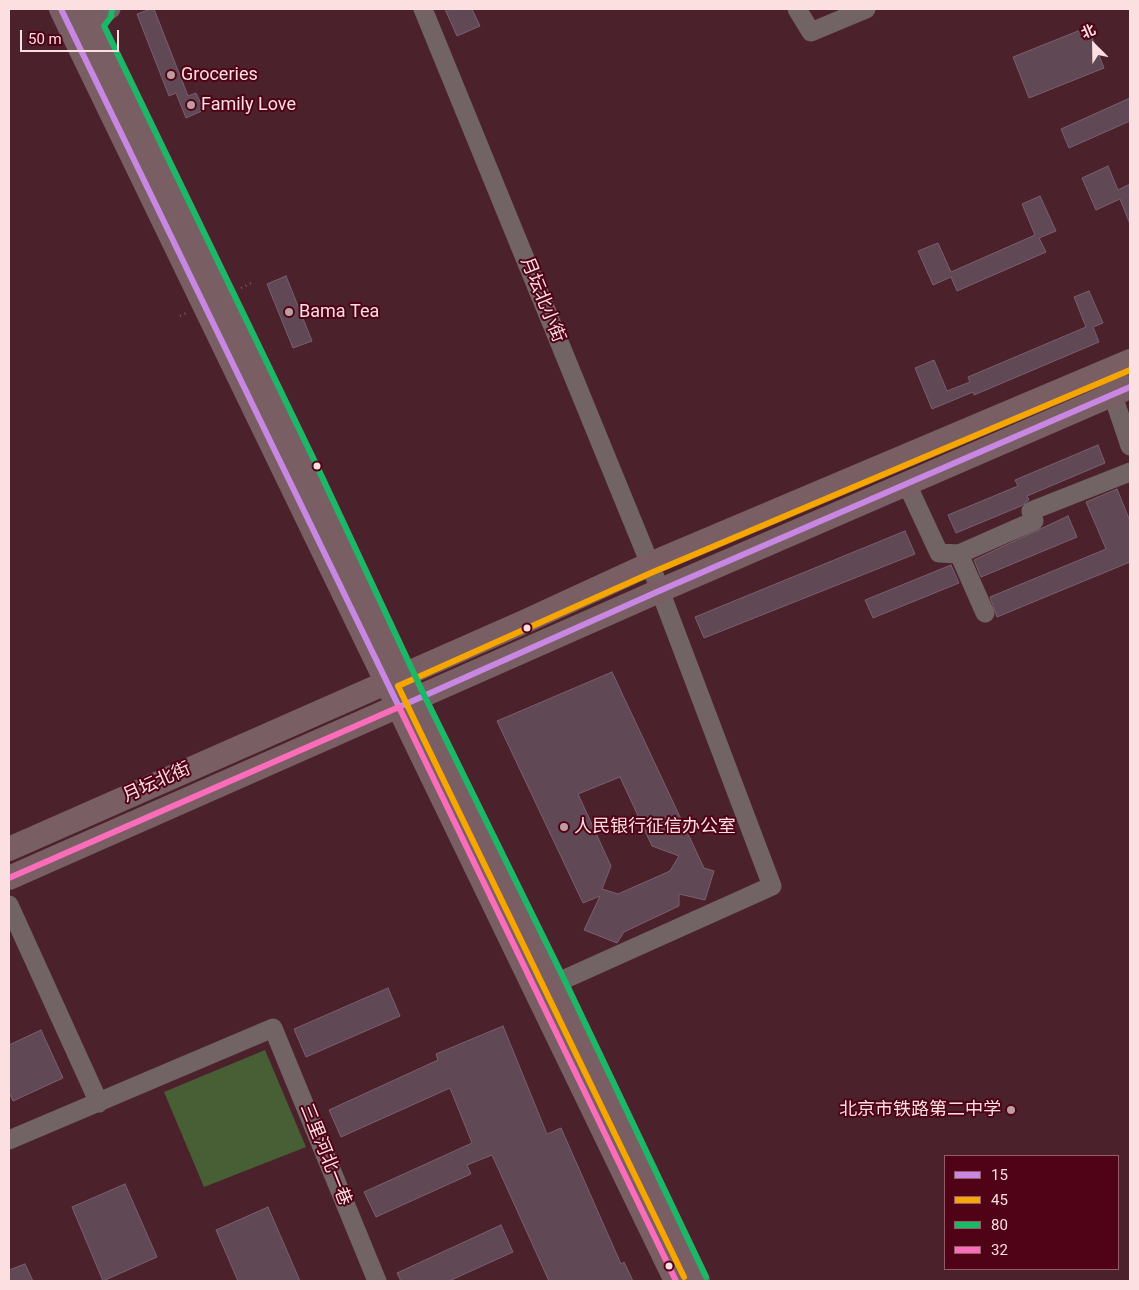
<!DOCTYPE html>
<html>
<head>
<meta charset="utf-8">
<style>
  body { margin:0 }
  #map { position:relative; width:1139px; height:1290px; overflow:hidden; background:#4b222b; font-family:Roboto,"Noto Sans SC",sans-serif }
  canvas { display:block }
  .frame { position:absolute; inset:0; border:10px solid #fcdfe0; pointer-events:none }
  .legend { position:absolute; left:944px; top:1155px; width:175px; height:115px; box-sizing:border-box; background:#500317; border:1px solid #955b67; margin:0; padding:6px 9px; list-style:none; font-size:15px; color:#fcdfe0 }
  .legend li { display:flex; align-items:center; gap:10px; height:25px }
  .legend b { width:25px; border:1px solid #955b67 }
  .north { position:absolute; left:1069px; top:20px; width:50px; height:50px; -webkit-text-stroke:4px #500317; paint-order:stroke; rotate:337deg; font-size:14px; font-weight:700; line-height:20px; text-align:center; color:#fcdfe0 }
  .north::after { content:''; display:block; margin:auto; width:18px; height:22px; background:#fcdfe0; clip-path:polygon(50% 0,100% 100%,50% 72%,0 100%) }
  .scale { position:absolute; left:20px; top:30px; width:99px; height:22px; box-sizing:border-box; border:2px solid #fcdfe0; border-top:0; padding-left:6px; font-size:15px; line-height:18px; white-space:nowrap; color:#fcdfe0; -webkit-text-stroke:4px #500317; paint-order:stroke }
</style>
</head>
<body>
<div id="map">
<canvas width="1139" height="1290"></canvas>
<div class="frame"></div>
<ul class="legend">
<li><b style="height:6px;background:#c787e3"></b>15</li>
<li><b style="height:6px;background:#f7a600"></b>45</li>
<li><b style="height:6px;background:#1ab867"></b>80</li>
<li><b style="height:6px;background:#fb6dba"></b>32</li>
</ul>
<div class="north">北</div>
<div class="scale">50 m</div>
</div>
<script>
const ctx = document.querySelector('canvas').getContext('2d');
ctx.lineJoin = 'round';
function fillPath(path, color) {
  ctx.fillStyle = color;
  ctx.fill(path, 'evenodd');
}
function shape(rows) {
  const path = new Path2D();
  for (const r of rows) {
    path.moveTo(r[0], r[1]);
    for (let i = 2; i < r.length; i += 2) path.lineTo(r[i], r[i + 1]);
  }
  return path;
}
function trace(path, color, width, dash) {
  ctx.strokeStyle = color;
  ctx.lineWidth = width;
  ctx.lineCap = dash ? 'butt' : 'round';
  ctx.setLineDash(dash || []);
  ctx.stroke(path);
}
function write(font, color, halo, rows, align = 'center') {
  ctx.font = font + ' Roboto,"Noto Sans SC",sans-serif';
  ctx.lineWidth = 4;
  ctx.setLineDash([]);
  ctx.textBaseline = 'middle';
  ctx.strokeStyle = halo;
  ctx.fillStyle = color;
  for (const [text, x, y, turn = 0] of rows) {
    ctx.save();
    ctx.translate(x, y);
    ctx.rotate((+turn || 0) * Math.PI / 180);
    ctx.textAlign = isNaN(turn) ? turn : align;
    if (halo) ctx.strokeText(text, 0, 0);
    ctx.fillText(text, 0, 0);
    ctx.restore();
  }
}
const green = shape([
  [265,1050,306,1147,204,1187,164,1092]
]);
const building = shape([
  [151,9,154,9,188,96,196,93,204,110,186,118,176,93,169,96,137,14,151,9],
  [445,9,472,9,480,26,457,36,445,9],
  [1088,27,1104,68,1029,98,1013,57,1088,27],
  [1130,98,1130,121,1069,148,1061,129,1130,98],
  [1108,166,1118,190,1130,184,1130,224,1120,199,1096,210,1082,178,1108,166],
  [1040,196,1056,231,1039,238,1046,252,957,291,951,277,933,285,918,251,938,243,951,272,1035,235,1022,204,1040,196],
  [286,276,312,341,293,348,267,284,286,276],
  [1089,291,1103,323,1093,327,1099,342,974,395,973,392,932,409,915,368,934,360,947,391,970,382,968,377,1086,327,1074,297,1089,291],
  [1098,445,1105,463,1027,496,1029,500,1021,506,956,533,948,515,1018,486,1015,480,1098,445],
  [1117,489,1130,521,1130,562,997,617,990,597,1106,549,1086,502,1117,489],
  [1068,516,1077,537,981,577,974,560,1068,516],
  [905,531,915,554,704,638,695,617,905,531],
  [951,565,959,583,873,618,865,600,951,565],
  [612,672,704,868,714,871,705,900,679,894,679,906,624,932,617,943,584,930,600,896,583,903,497,721,612,672],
  [620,777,652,846,679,856,670,871,618,894,602,889,611,866,578,794,620,777],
  [388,988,400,1016,306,1057,294,1029,388,988],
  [503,1026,547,1134,561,1128,621,1264,624,1262,633,1281,549,1281,492,1155,467,1165,471,1174,376,1217,364,1192,472,1143,450,1088,341,1137,329,1110,438,1060,436,1054,503,1026],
  [41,1030,63,1078,13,1101,9,1092,9,1045,41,1030],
  [125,1184,157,1257,103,1281,72,1207,125,1184],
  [268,1207,300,1281,238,1281,216,1230,268,1207],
  [501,1225,513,1252,449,1281,401,1281,397,1273,501,1225],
  [25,1264,33,1281,9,1281,9,1270,25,1264]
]);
const path = shape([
  [241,288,253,282],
  [180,316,188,312]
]);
const minor = shape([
  [423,9,650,564,772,886,556,983],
  [797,9,811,32,866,9],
  [103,14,111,9],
  [1108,381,1130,446],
  [905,485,912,495,939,553,959,554,985,613],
  [959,554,1034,521,1031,511,1130,472],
  [9,905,99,1103],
  [9,1140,273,1028,377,1281]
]);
const major = shape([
  [61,9,676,1281],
  [86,9,306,464,416,699,556,983,698,1281],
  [9,849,524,622,650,564,1130,361],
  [9,878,659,591,1130,387]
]);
const bus1 = shape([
  [61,9,399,707,659,591,1130,387]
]);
const bus2 = shape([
  [684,1277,398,686,653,572,1130,370]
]);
const bus3 = shape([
  [112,9,111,17,104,26,314,460,424,695,564,979,706,1277]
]);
const bus4 = shape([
  [9,878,399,707,676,1281]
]);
const markers = [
  [171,75,5,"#be9da1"],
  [191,105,5,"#be9da1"],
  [289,312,5,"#be9da1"],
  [317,466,4.5,"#fcdfe0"],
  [527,628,4.5,"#fcdfe0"],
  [564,827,5,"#be9da1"],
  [1011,1110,5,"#be9da1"],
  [669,1266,4.5,"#fcdfe0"]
];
const poiNames = [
  ["Groceries",181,75],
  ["Family Love",201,105],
  ["Bama Tea",299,312],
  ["人民银行征信办公室",574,827],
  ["北京市铁路第二中学",1001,1110,"right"]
];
const streetNames = [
  ["月坛北小街",542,300,68],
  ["月坛北街",157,783,-24],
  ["三里河北一巷",325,1155,68]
];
fillPath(green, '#485e34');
fillPath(building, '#604855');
trace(building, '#7a5f70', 1);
trace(path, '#745e62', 2.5, [1, 4]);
trace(minor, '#726365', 19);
trace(major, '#795f63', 24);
trace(bus1, '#c787e3', 6);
trace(bus2, '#f7a600', 6);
trace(bus3, '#1ab867', 6);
trace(bus4, '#fb6dba', 6);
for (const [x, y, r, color] of markers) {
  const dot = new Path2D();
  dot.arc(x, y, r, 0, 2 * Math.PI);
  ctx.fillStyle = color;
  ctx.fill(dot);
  trace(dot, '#500317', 2);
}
write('18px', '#fcdfe0', '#500317', poiNames, 'left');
write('18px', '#fcdfe0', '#500317', streetNames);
</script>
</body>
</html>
